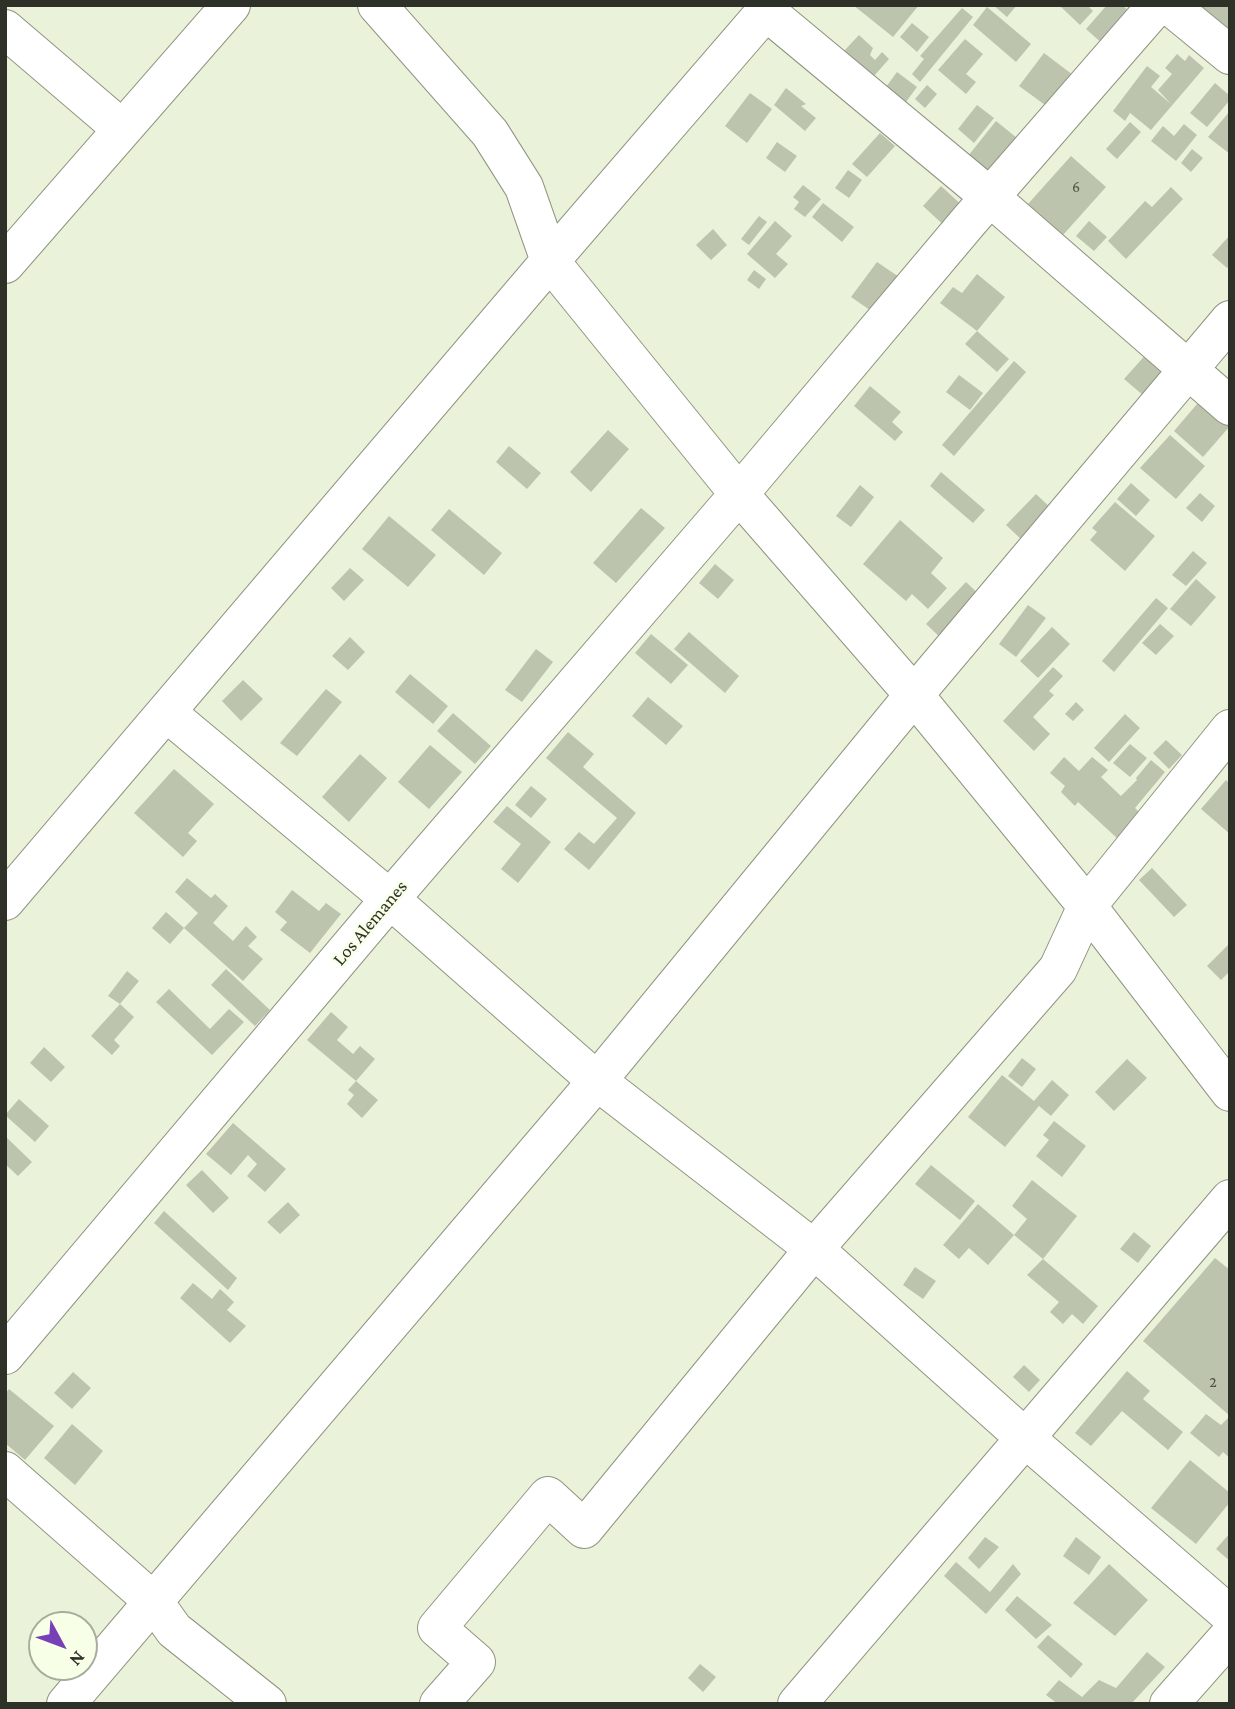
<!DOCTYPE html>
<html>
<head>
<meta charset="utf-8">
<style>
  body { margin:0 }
  #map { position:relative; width:1235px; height:1709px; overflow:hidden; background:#eaf2da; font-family:"Crimson Pro",serif }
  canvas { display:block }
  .frame { position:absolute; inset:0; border:7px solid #2e3128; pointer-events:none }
  .north { position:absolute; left:28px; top:1611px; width:70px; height:70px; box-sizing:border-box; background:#f7ffe7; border:2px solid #a7ad9b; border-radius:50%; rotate:131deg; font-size:19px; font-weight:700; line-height:28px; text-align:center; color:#2e3128 }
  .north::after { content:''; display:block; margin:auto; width:24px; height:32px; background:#7740b7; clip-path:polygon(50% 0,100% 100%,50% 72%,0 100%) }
</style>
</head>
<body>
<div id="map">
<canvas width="1235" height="1709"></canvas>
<div class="frame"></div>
<div class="north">N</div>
</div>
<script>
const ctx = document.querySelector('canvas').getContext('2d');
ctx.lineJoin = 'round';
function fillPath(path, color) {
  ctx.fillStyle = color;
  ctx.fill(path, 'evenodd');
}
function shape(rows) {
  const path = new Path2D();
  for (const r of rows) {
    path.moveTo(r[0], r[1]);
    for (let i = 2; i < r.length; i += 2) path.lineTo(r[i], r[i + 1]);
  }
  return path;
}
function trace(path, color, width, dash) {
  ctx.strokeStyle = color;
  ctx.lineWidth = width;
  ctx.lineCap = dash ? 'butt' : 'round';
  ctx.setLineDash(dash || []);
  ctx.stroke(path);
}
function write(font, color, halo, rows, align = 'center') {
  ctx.font = font + ' "Crimson Pro",serif';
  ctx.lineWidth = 5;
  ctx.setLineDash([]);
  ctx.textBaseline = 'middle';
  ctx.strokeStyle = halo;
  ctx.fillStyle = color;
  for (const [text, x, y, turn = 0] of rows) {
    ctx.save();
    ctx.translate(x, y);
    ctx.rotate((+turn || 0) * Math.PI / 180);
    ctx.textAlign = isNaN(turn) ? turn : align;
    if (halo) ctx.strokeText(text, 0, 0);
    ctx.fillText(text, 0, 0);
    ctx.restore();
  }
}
const building = shape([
  [853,5,919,5,893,37],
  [993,5,1017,5,1007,17],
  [1059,5,1087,5,1093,11,1080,25],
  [1107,5,1122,5,1132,14,1104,45,1086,29],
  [1197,5,1227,5,1230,7,1230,36],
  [987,7,1031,44,1016,62,973,25],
  [962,8,973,17,920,82,912,74,924,59,920,56],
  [912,23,929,37,917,52,900,37],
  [859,35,873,48,870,55,875,60,882,52,889,59,874,76,844,51],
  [965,39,983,54,966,74,976,82,966,94,938,70],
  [1044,53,1077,78,1052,110,1019,86],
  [1177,54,1185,61,1189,55,1204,68,1151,130,1130,113,1125,121,1113,111,1147,66,1160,76,1151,87,1171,104,1158,90,1172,74,1165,68],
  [897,72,917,87,906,102,886,87],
  [1215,83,1230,96,1230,100,1207,127,1190,113],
  [927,85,937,94,925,108,915,99],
  [786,88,806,104,801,106,816,118,805,131,774,105],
  [750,93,772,109,747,143,725,126],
  [977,105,994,118,974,143,958,129],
  [1230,111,1230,154,1208,137],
  [996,121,1022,142,995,177,968,156],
  [1130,122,1141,132,1117,159,1106,149],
  [1184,124,1197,135,1176,161,1151,141,1163,126,1174,136],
  [880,133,895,146,867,177,852,164],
  [777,142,797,156,785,172,766,158],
  [1192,149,1203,158,1191,172,1181,163],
  [1071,156,1106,187,1063,235,1028,204],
  [848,170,862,180,849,198,835,188],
  [803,185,821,199,805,217,794,209,799,202,793,197],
  [941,186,966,209,949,230,923,206],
  [1171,187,1183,199,1126,259,1108,241,1145,201,1152,207],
  [823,203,854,227,842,242,812,217],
  [759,216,767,222,749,245,741,239],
  [775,221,792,236,776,254,788,264,775,278,747,254],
  [1089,221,1107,237,1094,251,1076,236],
  [713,229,727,245,711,260,696,245],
  [1230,235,1230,264,1227,268,1212,255],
  [877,262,905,281,880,317,851,297],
  [754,270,766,279,759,289,747,280],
  [977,274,1005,297,977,331,1009,359,997,372,965,344,977,331,940,303,953,287,962,293],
  [1149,351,1175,373,1150,401,1124,379],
  [1014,361,1026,372,954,456,942,445],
  [959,375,983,393,970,410,946,392],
  [870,386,901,412,892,422,903,432,895,441,854,406],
  [1203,397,1230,420,1230,426,1203,457,1174,431],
  [608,430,629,449,591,492,570,472],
  [1170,435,1205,466,1176,499,1140,468],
  [509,446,541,473,527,489,496,462],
  [941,472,985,510,973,523,930,486],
  [1131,483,1150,500,1136,516,1117,499],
  [860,485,874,497,851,527,836,516],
  [1200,493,1215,506,1202,522,1186,508],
  [1036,494,1053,510,1023,541,1006,525],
  [1115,502,1155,536,1125,571,1090,540,1097,532,1092,528],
  [641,508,665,528,616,583,593,563],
  [449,509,502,553,484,575,431,530],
  [389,516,436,555,408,587,362,549],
  [900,520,943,558,931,573,947,588,928,609,912,594,906,601,863,564],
  [1193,551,1207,563,1186,586,1172,575],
  [715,564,734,580,718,599,699,583],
  [350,568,364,580,344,601,331,588],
  [1196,579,1216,597,1191,626,1170,609],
  [966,582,984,599,944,641,926,624],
  [1156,598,1168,608,1114,672,1102,661],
  [1028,605,1046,618,1016,657,999,644],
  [1160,624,1174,636,1156,655,1142,643],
  [1052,627,1070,644,1038,678,1020,661],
  [689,632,739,676,725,693,674,649],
  [651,634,688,665,671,684,635,653],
  [350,637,365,652,348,670,332,656],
  [536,649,553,662,522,702,505,690],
  [1053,667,1063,676,1049,691,1054,695,1033,717,1050,734,1034,751,1003,721],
  [410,674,448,706,433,724,395,692],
  [243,680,263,699,241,721,222,701],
  [326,689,342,702,297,756,280,743],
  [648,697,683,726,666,745,632,716],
  [1076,702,1084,710,1073,721,1065,714],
  [453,713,491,746,475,764,437,731],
  [1125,714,1140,728,1109,762,1094,748],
  [568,732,594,754,583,767,636,813,589,870,564,849,579,832,594,844,617,818,546,758],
  [1166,740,1182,755,1169,769,1153,753],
  [1130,744,1147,758,1130,777,1113,763],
  [430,745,462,772,429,809,398,782],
  [360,754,387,778,349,822,322,797],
  [1064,757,1079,771,1092,757,1108,770,1101,777,1121,796,1137,780,1136,778,1151,760,1165,772,1135,808,1142,815,1119,840,1078,802,1075,806,1061,792,1065,786,1050,773],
  [174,769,214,804,188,833,197,841,183,857,134,813],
  [1226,780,1230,784,1230,834,1201,809],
  [531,786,547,799,531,818,515,805],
  [507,806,551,842,518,883,501,869,521,844,493,822],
  [1152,868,1187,905,1174,917,1139,880],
  [187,878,211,898,215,894,228,906,213,923,233,941,246,926,257,937,248,946,263,959,243,981,184,928,198,913,175,892],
  [292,890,319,911,326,903,341,914,310,953,280,930,287,922,275,912],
  [166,912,184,928,170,944,152,928],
  [1230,943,1230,971,1221,980,1207,966],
  [226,969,270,1010,255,1026,211,985],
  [127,971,139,981,120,1004,108,996],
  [169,989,210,1029,229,1009,244,1022,212,1055,156,1002],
  [120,1004,134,1017,114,1040,120,1046,112,1055,91,1036],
  [331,1012,348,1027,337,1040,353,1054,360,1046,375,1059,356,1081,307,1040],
  [44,1047,65,1067,51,1082,30,1063],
  [1022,1058,1036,1069,1022,1087,1008,1076],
  [1127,1059,1147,1078,1114,1111,1095,1092],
  [1002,1075,1034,1101,1052,1080,1069,1095,1051,1116,1039,1106,1005,1147,968,1117],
  [356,1081,378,1100,362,1118,347,1104,354,1095,348,1090],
  [19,1099,49,1126,35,1142,5,1115],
  [1054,1121,1086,1146,1062,1177,1036,1156,1049,1140,1043,1135],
  [233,1123,286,1169,265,1192,247,1176,257,1164,248,1155,231,1175,206,1154],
  [5,1136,32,1162,18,1176,5,1164],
  [931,1165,975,1201,960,1220,915,1184],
  [202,1170,229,1198,213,1213,186,1185],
  [1032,1180,1077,1216,1043,1259,1098,1306,1083,1324,1072,1314,1063,1324,1050,1312,1059,1302,1027,1275,1043,1259,1014,1235,1027,1219,1012,1206],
  [288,1202,300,1215,280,1234,267,1222],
  [978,1204,1014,1235,988,1265,969,1248,959,1259,943,1245],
  [164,1211,237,1278,228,1290,154,1223],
  [1134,1232,1151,1246,1138,1263,1120,1249],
  [1215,1258,1230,1270,1230,1458,1223,1452,1219,1457,1190,1433,1206,1414,1221,1425,1230,1416,1143,1341],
  [915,1267,936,1281,923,1299,903,1285],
  [193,1283,212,1299,220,1289,234,1302,227,1310,246,1326,230,1343,180,1298],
  [1024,1365,1040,1380,1029,1392,1013,1377],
  [1127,1371,1150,1391,1143,1399,1183,1432,1168,1450,1122,1411,1091,1446,1075,1433],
  [73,1372,91,1388,72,1409,54,1393],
  [9,1389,54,1426,25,1460,5,1443,5,1394],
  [72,1424,103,1451,75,1485,44,1458],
  [1190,1460,1230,1493,1230,1502,1196,1544,1151,1508],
  [1230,1533,1230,1561,1216,1549],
  [985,1537,999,1547,979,1569,968,1558],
  [1076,1537,1101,1557,1089,1575,1063,1556],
  [956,1562,990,1592,1013,1564,1021,1574,986,1614,944,1576],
  [1109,1564,1148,1600,1115,1636,1073,1603],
  [1017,1596,1052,1625,1036,1639,1005,1610],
  [1048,1635,1083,1664,1071,1678,1037,1647],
  [1147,1652,1165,1667,1131,1704,1058,1704,1046,1695,1059,1680,1082,1697,1099,1680,1116,1688],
  [700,1664,716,1677,703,1692,688,1678]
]);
const minor = shape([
  [377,5,490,133,524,187,550,261,739,494,914,695,1087,906,1230,1092],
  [1169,5,1230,55],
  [766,11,990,197,1230,406],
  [5,29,122,129],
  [5,264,231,5],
  [166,712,390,899,597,1081,814,1249,1024,1437,1230,1615],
  [5,901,550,261,771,5],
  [5,1355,390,899,739,494,969,221,1157,5],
  [5,1471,154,1602,174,1630,267,1704],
  [66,1704,597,1081,914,695,1230,320],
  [439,1704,476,1662,437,1628,548,1496,584,1529,814,1249,1058,969,1087,906,1230,729],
  [797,1704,1230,1199],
  [1169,1704,1230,1635]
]);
const numberNames = [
  ["6",1076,187],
  ["2",1213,1382]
];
const streetNames = [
  ["Los Alemanes",370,923,-50]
];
fillPath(building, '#bdc4ae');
trace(minor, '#8f9580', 40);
trace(minor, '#fff', 38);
write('16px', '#52564a', null, numberNames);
write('19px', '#2e3128', '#f7ffe7', streetNames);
</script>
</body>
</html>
